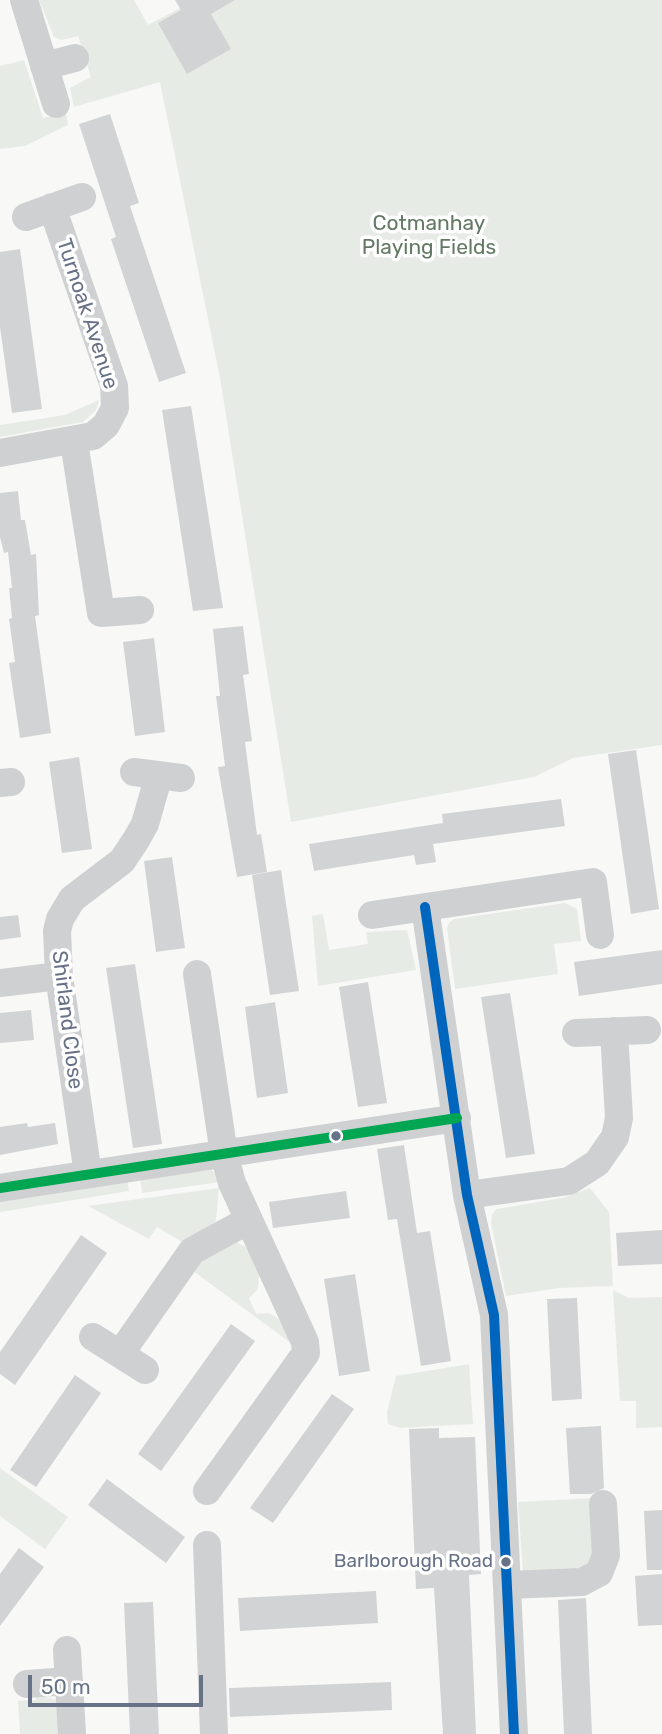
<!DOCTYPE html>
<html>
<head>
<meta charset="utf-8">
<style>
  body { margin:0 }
  #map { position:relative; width:662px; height:1734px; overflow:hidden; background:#f8f8f7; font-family:Rubik,sans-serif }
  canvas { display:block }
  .scale { position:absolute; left:28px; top:1675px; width:175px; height:32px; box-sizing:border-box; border:4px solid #687287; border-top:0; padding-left:9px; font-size:21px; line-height:24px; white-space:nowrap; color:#687287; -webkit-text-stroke:5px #fff; paint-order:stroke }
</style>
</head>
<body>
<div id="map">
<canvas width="662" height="1734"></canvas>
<div class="scale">50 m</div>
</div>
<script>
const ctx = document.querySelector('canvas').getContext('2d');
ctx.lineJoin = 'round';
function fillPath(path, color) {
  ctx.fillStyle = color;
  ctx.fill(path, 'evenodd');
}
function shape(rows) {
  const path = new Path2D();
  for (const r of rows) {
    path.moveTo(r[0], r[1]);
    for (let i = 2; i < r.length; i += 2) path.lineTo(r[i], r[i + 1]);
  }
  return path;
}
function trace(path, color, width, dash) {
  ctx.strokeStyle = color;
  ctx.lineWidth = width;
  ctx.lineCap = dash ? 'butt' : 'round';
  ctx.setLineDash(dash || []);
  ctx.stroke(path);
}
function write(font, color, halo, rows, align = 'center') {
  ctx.font = font + ' Rubik,sans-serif';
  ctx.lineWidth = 7;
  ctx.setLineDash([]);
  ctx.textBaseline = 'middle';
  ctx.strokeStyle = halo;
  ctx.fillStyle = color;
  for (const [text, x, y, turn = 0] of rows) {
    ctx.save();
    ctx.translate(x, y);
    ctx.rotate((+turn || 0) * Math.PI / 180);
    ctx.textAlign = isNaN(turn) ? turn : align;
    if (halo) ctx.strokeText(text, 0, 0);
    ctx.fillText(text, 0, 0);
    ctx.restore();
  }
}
const green = shape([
  [39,0,134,0,148,25,195,0,662,0,662,745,573,758,534,777,291,822,220,378,160,82,74,107,70,88,91,77,78,36,62,40,54,37],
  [24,60,43,118,66,113,68,125,25,146,0,149,0,66],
  [99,400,96,410,83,422,0,437,0,425,65,415],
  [565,903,577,909,581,941,554,944,558,974,455,989,447,928,449,923,454,919],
  [323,914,329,950,368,944,366,932,407,930,416,970,318,986,312,916],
  [212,1170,220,1182,142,1193,140,1177],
  [127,1179,129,1191,0,1212,0,1199],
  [219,1188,216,1220,212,1226,187,1245,157,1227,149,1239,88,1206],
  [590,1188,609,1212,613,1286,560,1288,506,1296,491,1223,492,1214,497,1209,562,1198],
  [236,1242,246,1247,259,1273,258,1289,249,1298,256,1314,269,1313,279,1319,299,1349,189,1268],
  [613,1290,629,1298,662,1297,662,1427,636,1428,636,1401,620,1401],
  [469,1364,473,1424,400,1428,388,1424,387,1412,396,1376],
  [0,1468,68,1517,45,1549,0,1516],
  [593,1498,596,1556,588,1568,523,1573,518,1502],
  [36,1694,56,1700,62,1707,63,1734,20,1734,18,1701,36,1700]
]);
const building = shape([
  [175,0,235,0,211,14,231,49,187,74,158,23,181,10],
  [110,114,139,203,130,206,186,373,159,382,111,239,116,237,79,124],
  [20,249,42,409,12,413,0,327,0,252],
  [191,406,223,608,193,611,162,410],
  [18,491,21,520,25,520,31,555,36,554,39,615,35,616,51,733,20,738,9,663,15,662,9,619,12,618,9,588,12,588,8,552,4,553,0,537,0,493],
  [243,626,249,674,243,675,252,741,245,742,257,835,261,834,267,872,237,877,218,767,225,766,216,696,220,696,213,629],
  [154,638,165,732,135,736,123,642],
  [636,750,659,909,631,914,608,754],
  [79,757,92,849,62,853,49,762],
  [561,799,565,826,433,844,436,862,416,865,414,855,314,871,309,844,443,823,442,814],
  [172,857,185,948,156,952,144,861],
  [281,870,299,991,270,995,252,875],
  [18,915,21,937,0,940,0,917],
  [662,950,662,984,579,996,574,962],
  [135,964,162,1144,133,1148,106,968],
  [368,982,387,1103,358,1107,339,987],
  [510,993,535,1154,506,1158,481,997],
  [275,1002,288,1093,257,1098,245,1007],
  [31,1010,34,1040,0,1043,0,1013],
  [27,1123,28,1127,55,1123,58,1144,0,1155,0,1127],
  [404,1145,417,1233,430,1231,451,1361,421,1366,397,1219,388,1220,377,1149],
  [346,1191,350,1218,273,1228,269,1202],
  [662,1230,662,1264,618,1266,616,1233],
  [81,1235,107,1253,15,1385,0,1374,0,1352],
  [355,1274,370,1371,339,1376,324,1279],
  [577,1298,582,1399,552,1401,547,1299],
  [231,1324,255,1341,161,1471,138,1454],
  [75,1375,101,1393,36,1487,10,1470],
  [332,1394,354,1409,273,1523,250,1508],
  [601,1426,604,1488,591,1494,570,1494,566,1428],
  [439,1428,439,1438,475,1437,481,1574,469,1575,476,1734,443,1734,434,1588,416,1589,409,1429],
  [107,1479,185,1537,166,1563,88,1505],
  [662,1510,662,1570,647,1570,644,1511],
  [19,1548,44,1567,0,1626,0,1574],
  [662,1574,662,1625,638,1626,635,1576],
  [376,1591,378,1623,240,1631,238,1598],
  [586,1598,592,1734,564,1734,558,1600],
  [153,1602,159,1734,130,1734,124,1603],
  [391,1682,392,1710,230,1717,229,1688]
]);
const minor = shape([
  [24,0,56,104],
  [44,66,75,58],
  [26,217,82,197],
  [74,442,101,613,140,610],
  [0,453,93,436,106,425,115,408,114,386,52,207],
  [134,772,181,778],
  [0,783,11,782],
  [425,907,467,1195,494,1315,514,1734],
  [372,915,593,882,600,935],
  [197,974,224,1154,232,1183,305,1342,306,1353,207,1491],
  [0,983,59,976],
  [576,1033,647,1030],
  [88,1174,59,976,57,931,60,919,72,899,122,861,136,840,145,824,159,775],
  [0,1188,457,1118],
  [467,1195,569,1181,597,1163,615,1137,619,1118,614,1031],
  [93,1337,145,1370],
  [120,1354,192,1251,249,1220],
  [207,1545,214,1734],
  [508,1585,582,1582,599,1573,606,1555,603,1504],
  [67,1650,72,1734],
  [27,1684,69,1681]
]);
const bus1 = shape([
  [425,907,467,1195,494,1315,514,1734]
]);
const bus2 = shape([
  [0,1188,457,1118]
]);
const markers = [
  [336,1136,6,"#687287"],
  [506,1562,6,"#687287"]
];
const busNames = [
  ["Barlborough Road",493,1562]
];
const parkNames = [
  ["Cotmanhay",429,224],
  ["Playing Fields",429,248]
];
const streetNames = [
  ["Turnoak Avenue",87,314,72],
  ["Shirland Close",67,1020,83]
];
fillPath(green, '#e7ebe5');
fillPath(building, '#d2d3d4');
trace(minor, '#cfd0d2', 28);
trace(bus1, '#0065bd', 10);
trace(bus2, '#00a651', 10);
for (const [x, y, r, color] of markers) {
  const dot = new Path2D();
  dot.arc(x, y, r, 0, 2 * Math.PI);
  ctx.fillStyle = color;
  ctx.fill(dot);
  trace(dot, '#fff', 2.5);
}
write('19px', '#687287', '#fff', busNames, 'right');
write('21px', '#637964', '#fff', parkNames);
write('21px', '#687287', '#fff', streetNames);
</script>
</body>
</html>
